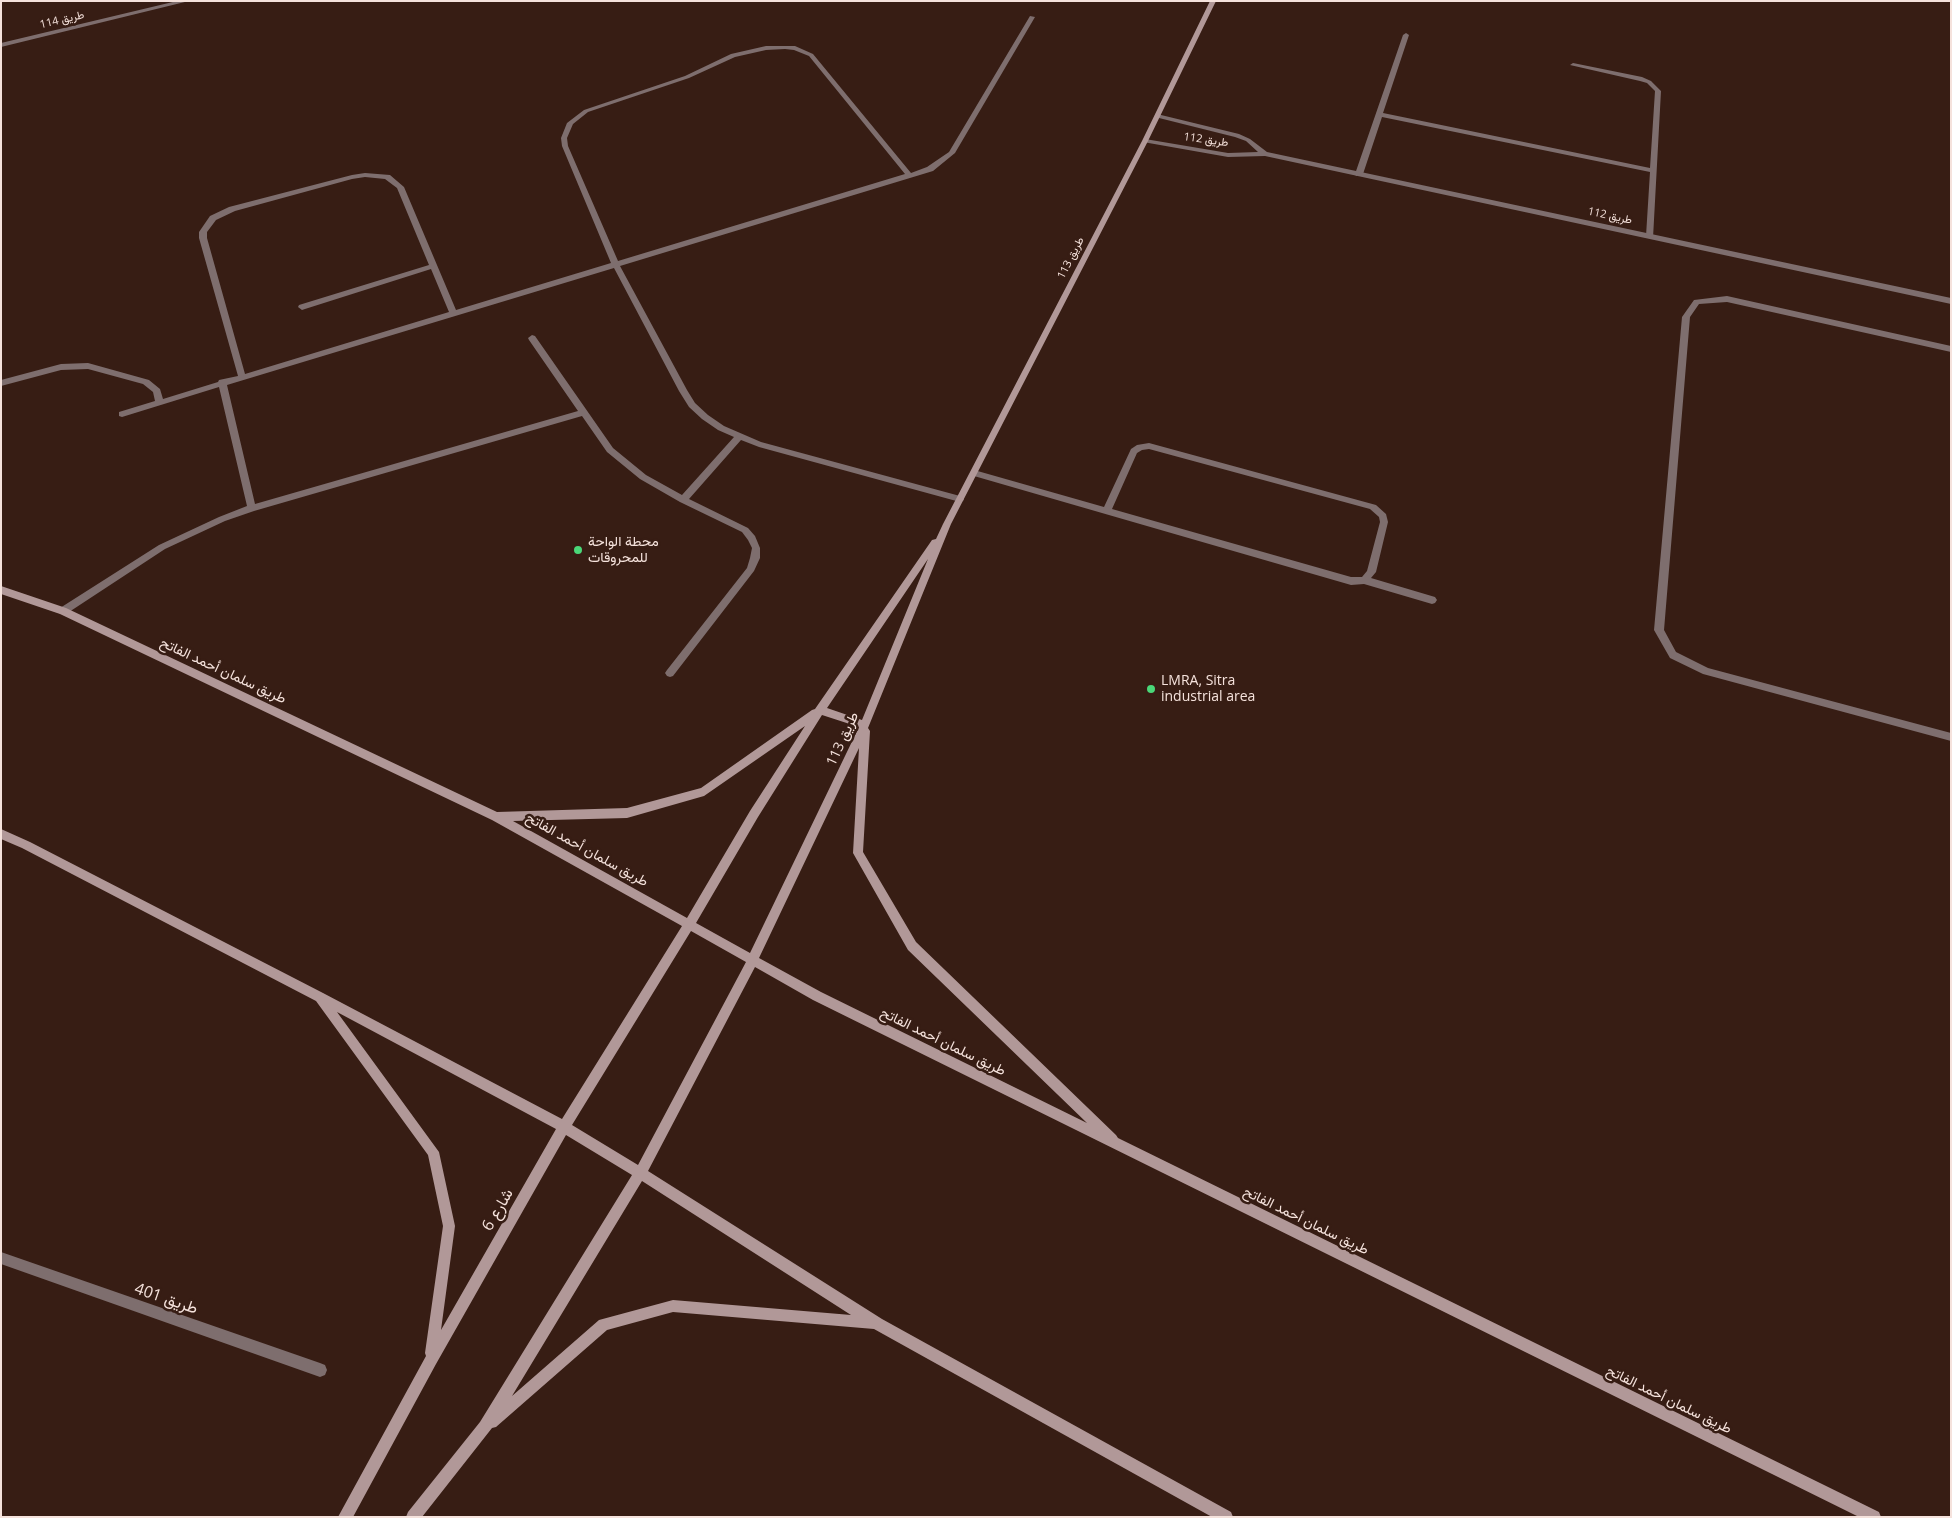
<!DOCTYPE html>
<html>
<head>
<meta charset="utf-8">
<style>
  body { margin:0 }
  #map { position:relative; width:1952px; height:1518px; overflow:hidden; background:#371d14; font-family:"Open Sans",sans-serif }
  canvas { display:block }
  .frame { position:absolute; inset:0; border:2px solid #f5e2dc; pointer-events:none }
</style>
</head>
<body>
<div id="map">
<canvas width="1952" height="1518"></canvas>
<div class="frame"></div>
</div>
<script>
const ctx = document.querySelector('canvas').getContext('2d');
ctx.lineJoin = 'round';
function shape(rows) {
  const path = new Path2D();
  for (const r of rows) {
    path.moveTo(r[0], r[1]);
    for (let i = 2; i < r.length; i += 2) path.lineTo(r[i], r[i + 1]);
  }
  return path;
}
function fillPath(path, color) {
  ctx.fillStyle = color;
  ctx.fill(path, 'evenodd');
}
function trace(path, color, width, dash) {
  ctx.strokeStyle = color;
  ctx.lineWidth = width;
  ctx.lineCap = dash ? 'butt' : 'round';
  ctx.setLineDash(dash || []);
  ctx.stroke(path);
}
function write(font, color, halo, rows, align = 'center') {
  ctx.font = font + ' "Open Sans",Vazirmatn,sans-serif';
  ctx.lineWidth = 5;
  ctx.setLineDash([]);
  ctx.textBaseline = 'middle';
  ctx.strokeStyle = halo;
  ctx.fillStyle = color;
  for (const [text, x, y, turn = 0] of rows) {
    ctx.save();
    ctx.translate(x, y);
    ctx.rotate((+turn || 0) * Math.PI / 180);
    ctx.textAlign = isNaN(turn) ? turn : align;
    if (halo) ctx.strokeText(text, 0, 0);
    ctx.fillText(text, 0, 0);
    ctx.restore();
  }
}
const lane = shape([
  [1030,16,1035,17,955,153,933,171,620,266,687,390,695,403,708,415,724,426,761,442,960,496,963,497,964,499,963,501,960,502,759,447,741,440,689,499,748,528,755,536,760,548,760,558,754,571,673,676,670,677,667,676,665,673,667,670,747,568,750,558,752,548,748,540,742,532,680,502,640,479,607,452,582,416,254,511,225,521,165,549,66,614,60,614,58,611,60,608,159,545,219,517,247,506,219,387,122,417,119,416,119,412,155,401,153,392,143,384,88,369,61,370,1,386,1,380,61,364,88,363,149,380,160,389,163,399,218,382,219,380,238,376,199,238,199,232,210,216,229,207,352,175,365,173,390,175,404,187,456,310,611,263,562,146,561,138,567,123,584,110,685,76,731,54,766,46,795,46,813,54,911,173,927,167,949,152,1030,16],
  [785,49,794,50,809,56,905,174,618,261,568,146,567,138,573,124,588,112,689,78,735,57,766,50,785,49],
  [365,177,385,179,397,188,429,265,299,305,298,307,302,310,305,309,431,269,449,312,245,374,207,238,207,232,216,220,235,211,352,179,365,177],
  [614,268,679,391,689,407,702,419,718,430,734,437,682,495,646,475,613,448,535,336,532,335,528,338,529,340,578,411,255,504,227,385,614,268],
  [1406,33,1409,35,1383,113,1650,168,1655,91,1647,83,1640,81,1570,65,1573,63,1642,77,1651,81,1661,91,1653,238,1650,238,1646,236,1650,172,1382,117,1363,174,1356,176,1355,174,1403,35,1406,33],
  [1727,296,1951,346,1951,352,1727,302,1699,304,1690,317,1664,630,1676,652,1708,668,1951,733,1951,741,1703,674,1670,658,1654,630,1682,317,1694,300,1727,296],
  [1149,443,1376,505,1386,514,1388,522,1376,572,1371,578,1435,597,1437,600,1435,603,1432,604,1364,584,1351,585,974,476,970,473,974,470,1104,507,1131,449,1137,445,1149,443],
  [1149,449,1370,509,1379,517,1380,522,1367,571,1362,577,1351,577,1112,509,1137,453,1142,450,1149,449]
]);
const street = shape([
  [177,1,189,1,1,47,1,43,177,1],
  [1157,114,1239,134,1250,139,1267,152,1951,298,1951,304,1265,156,1228,157,1143,142,1143,140,1145,139,1228,153,1258,152,1246,141,1235,137,1155,117,1155,115,1157,114],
  [1,1252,320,1363,325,1365,327,1370,325,1375,320,1377,1,1264,1,1252]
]);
const secondary = shape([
  [1210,1,1216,1,1148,141,951,524,868,728,870,731,863,852,916,942,1116,1135,1118,1138,1879,1512,1881,1517,1859,1517,813,1000,755,967,648,1171,882,1319,1231,1512,1233,1517,1212,1517,874,1329,673,1312,607,1330,496,1427,492,1428,422,1517,406,1517,408,1512,480,1422,632,1175,566,1135,436,1364,353,1517,338,1517,426,1356,425,1353,443,1226,428,1155,316,1001,22,848,1,839,1,829,30,842,323,993,562,1119,682,926,492,820,60,614,1,594,1,586,66,608,497,812,627,808,701,788,812,710,815,709,932,540,936,539,943,524,1142,141,1210,1],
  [928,559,862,720,827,708,928,559],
  [822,715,859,727,750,953,696,923,758,817,822,715],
  [805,726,750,811,687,918,513,821,627,818,704,796,805,726],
  [859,748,853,853,908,950,1087,1123,821,992,759,958,859,748],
  [691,931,746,962,638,1165,572,1125,691,931],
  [337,1012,556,1129,441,1330,455,1226,439,1152,337,1012],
  [642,1181,851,1315,673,1300,599,1320,512,1396,642,1181]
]);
const markers = [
  [578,550,5,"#4ad778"],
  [1151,689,5,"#4ad778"]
];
const farStreetnames = [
  ["طريق 114",62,20,-13],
  ["طريق 112",1206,140,8],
  ["طريق 112",1610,216,12],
  ["طريق 113",1071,258,-63]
];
const poiNames = [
  ["محطة الواحة",588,542],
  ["للمحروقات",588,558],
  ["LMRA, Sitra",1161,681],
  ["industrial area",1161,697]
];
const streetNames = [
  ["طريق سلمان أحمد الفاتح",223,671,25],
  ["طريق 113",843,739,-65],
  ["طريق سلمان أحمد الفاتح",587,850,29],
  ["طريق سلمان أحمد الفاتح",943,1042,26],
  ["طريق سلمان أحمد الفاتح",1306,1221,26],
  ["طريق سلمان أحمد الفاتح",1669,1400,26]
];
const nearStreetnames = [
  ["شارع 6",498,1210,-60],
  ["طريق 401",166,1299,19]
];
fillPath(lane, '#7e6e6e');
fillPath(street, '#7e6e6e');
fillPath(secondary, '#b19898');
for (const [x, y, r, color] of markers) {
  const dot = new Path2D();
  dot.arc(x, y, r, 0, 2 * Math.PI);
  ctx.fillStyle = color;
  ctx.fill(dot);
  trace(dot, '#371d14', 2);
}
write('11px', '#f5e2dc', '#371d14', farStreetnames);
write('14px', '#f5e2dc', '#371d14', poiNames, 'left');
write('14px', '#f5e2dc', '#371d14', streetNames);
write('16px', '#f5e2dc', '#371d14', nearStreetnames);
</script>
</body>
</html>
